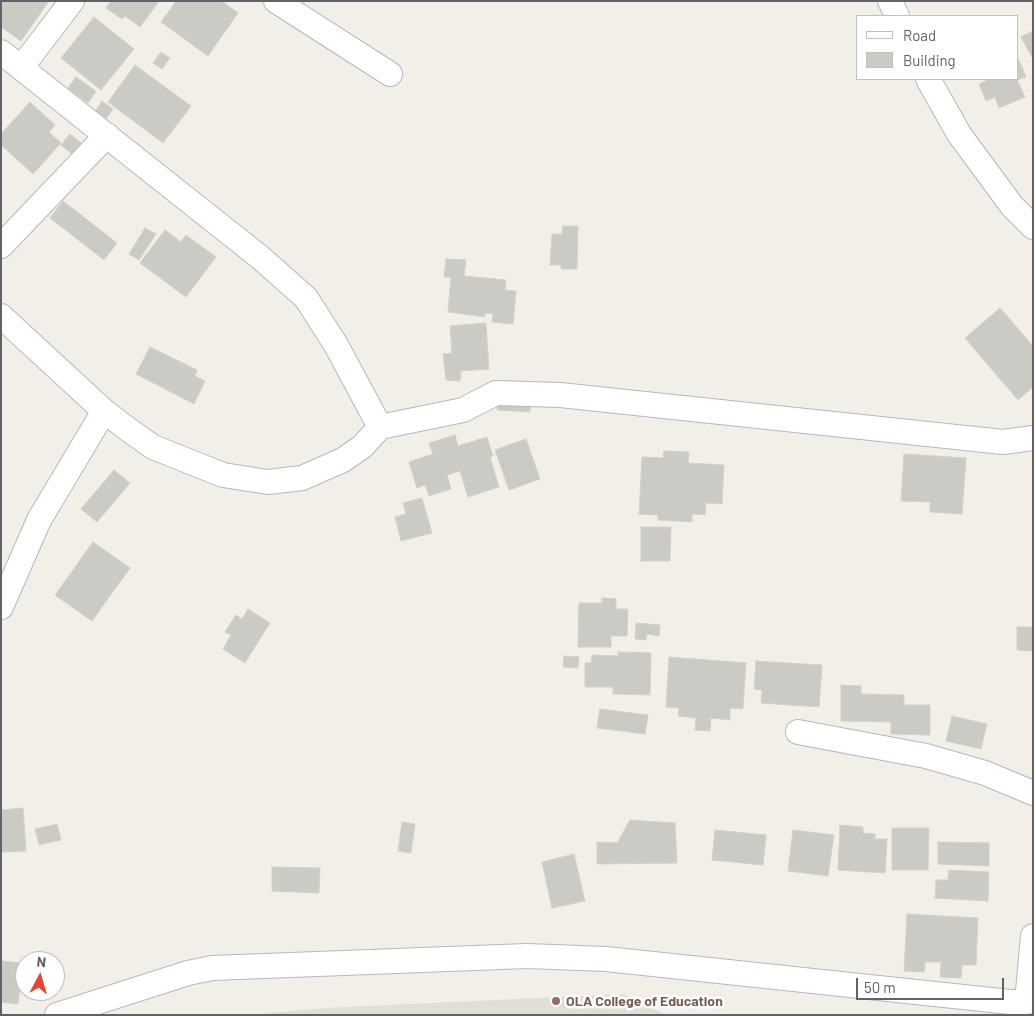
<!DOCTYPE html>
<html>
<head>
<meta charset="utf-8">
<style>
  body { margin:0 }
  #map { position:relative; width:1034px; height:1016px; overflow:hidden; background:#f1efe8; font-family:Barlow,sans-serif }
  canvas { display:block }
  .frame { position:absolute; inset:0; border:2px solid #5f6368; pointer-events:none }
  .legend { position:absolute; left:856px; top:15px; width:162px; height:65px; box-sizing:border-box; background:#fff; border:1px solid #bfc1c3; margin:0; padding:6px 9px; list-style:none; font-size:15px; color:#5f6368 }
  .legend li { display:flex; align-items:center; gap:10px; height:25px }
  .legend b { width:25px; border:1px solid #bfc1c3 }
  .north { position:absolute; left:15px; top:951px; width:50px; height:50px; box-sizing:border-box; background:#fff; border:1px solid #bfc1c3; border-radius:50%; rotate:6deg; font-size:14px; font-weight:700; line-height:20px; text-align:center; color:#5f6368 }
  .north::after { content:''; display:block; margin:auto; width:18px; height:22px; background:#ea4335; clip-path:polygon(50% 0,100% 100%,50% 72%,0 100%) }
  .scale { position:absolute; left:856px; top:978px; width:148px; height:22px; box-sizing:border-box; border:2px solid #5f6368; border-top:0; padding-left:6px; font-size:15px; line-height:18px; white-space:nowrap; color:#5f6368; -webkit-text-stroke:4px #fff; paint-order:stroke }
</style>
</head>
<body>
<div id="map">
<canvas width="1034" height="1016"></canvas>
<div class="frame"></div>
<ul class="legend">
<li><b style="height:6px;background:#fff"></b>Road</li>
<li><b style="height:14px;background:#cccac5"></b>Building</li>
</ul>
<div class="north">N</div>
<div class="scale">50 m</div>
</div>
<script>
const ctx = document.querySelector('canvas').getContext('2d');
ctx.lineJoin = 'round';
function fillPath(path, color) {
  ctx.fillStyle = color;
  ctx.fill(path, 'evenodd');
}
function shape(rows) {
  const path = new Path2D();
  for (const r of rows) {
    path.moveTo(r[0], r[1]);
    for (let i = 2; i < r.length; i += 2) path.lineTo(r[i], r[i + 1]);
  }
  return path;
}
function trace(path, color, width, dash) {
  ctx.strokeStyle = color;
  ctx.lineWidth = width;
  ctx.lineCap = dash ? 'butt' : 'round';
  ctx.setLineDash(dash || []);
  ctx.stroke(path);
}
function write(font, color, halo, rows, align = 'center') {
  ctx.font = font + ' Barlow,sans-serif';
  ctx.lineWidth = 5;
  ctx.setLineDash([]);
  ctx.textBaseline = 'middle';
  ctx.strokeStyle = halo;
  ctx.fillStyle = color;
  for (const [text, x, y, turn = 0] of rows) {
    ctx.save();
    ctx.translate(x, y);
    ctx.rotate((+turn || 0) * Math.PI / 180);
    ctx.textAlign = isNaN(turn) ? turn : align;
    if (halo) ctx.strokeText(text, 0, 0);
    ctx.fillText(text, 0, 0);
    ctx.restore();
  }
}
const education = shape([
  [623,994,666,1015,249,1015,326,1008]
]);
const building = shape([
  [1,1,49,1,21,41,1,27,1,1],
  [111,1,159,1,140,27,125,16,122,19,106,8,111,1],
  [176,1,222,1,238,13,208,56,161,22,176,1],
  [94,17,134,49,101,90,61,58,94,17],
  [1033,31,1033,59,1021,37,1033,31],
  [161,52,170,58,162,69,153,63,161,52],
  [1018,58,1026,77,1017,80,1025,97,999,108,995,97,986,101,979,84,986,81,985,79,1018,79,1018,58],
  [135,65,191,106,163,143,108,102,135,65],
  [76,77,96,91,88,103,68,88,76,77],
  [102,101,113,109,105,120,94,113,102,101],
  [30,102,55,125,49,132,61,143,33,174,1,145,1,134,30,102],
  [70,134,81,143,72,154,61,145,70,134],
  [63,201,117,243,104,260,50,218,63,201],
  [563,226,578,226,577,269,561,269,561,265,550,265,552,234,562,234,563,226],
  [145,228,156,234,139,260,129,254,145,228],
  [165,230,181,242,186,235,216,257,186,297,140,263,165,230],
  [446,259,466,260,464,276,506,280,505,290,516,291,513,324,492,322,493,314,485,313,485,317,448,312,451,277,444,277,446,259],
  [1000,308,1033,346,1033,387,1018,400,965,338,1000,308],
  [486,323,489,369,461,371,460,381,446,380,443,354,452,353,450,326,486,323],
  [150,347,197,370,195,376,205,381,194,404,136,374,150,347],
  [498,396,531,398,530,412,497,410,498,396],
  [455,435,458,446,487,437,493,456,490,457,499,487,468,497,460,471,447,475,451,489,429,496,425,485,417,488,409,462,433,454,429,443,455,435],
  [526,439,540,479,509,490,495,450,526,439],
  [664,451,689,452,688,463,724,465,722,504,706,503,705,515,692,514,692,522,658,520,658,515,639,514,642,457,663,458,664,451],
  [904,454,966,458,962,514,930,512,930,502,901,501,904,454],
  [114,470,130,483,97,522,81,509,114,470],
  [422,498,432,533,401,541,395,517,406,514,403,503,422,498],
  [641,527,671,527,670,561,641,561,641,527],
  [93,542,130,568,92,621,55,595,93,542],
  [602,598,616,599,616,609,628,609,627,636,611,636,611,647,578,647,579,603,602,603,602,598],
  [248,609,270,623,245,663,223,649,231,635,225,632,236,615,242,619,248,609],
  [636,623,660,625,659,636,647,634,646,640,635,639,636,623],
  [1017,627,1033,627,1033,651,1017,650,1017,627],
  [618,652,651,653,650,695,613,694,613,687,585,687,585,663,591,663,592,655,618,656,618,652],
  [564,656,579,657,578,668,563,667,564,656],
  [669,657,746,663,743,709,730,708,730,720,711,718,710,731,695,730,696,718,678,716,679,708,666,707,669,657],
  [756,661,822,665,819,707,761,703,762,690,754,689,756,661],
  [841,685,861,686,861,694,904,695,904,705,930,705,930,735,891,734,891,722,841,721,841,685],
  [600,709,648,715,645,734,597,728,600,709],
  [952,716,987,724,981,749,946,741,952,716],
  [23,808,26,851,1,852,1,810,23,808],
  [630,820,675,823,677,863,597,864,597,842,617,843,630,820],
  [402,822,415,824,411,853,398,851,402,822],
  [57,824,61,840,39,845,35,829,57,824],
  [840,825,863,827,863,833,875,834,875,839,887,839,885,873,838,870,840,825],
  [892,828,929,828,928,870,892,870,892,828],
  [715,830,766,835,763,865,712,860,715,830],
  [793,830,834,835,828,876,788,871,793,830],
  [938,842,989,843,989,866,938,864,938,842],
  [574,854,585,901,552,908,542,862,574,854],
  [272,867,320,868,319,893,272,891,272,867],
  [949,870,989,872,988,901,935,898,936,880,948,880,949,870],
  [907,914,978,918,976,965,962,965,961,978,940,977,941,962,925,962,924,972,904,971,907,914],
  [1,961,23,963,18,1004,1,1002,1,961],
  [29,991,47,991,47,994,30,996,29,991]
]);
const minor = shape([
  [276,1,390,74],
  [890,1,897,16],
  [1,52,261,258,306,298,336,345,380,427,463,410,496,393,560,395,1003,442,1033,438],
  [21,68,72,1],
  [928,79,959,134,1012,206,1033,227],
  [1,246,107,135],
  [1,316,104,411,129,430,153,447,223,475,268,482,302,478,343,460,363,446,380,427],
  [1,607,39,520,104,411],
  [798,732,926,756,985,773,1033,793],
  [57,1015,188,973,212,968,527,956,606,959,1010,1002,1027,1002,1033,936]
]);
const markers = [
  [556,1001,5,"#8d6e63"]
];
const educationNames = [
  ["OLA College of Education",566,1001]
];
fillPath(education, '#e1ded6');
fillPath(building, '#cccac5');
trace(building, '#d6d1c6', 1);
trace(minor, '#b5b8bc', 26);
trace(minor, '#fff', 24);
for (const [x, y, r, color] of markers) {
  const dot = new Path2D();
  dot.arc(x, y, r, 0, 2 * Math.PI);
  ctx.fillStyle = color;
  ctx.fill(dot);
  trace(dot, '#fff', 2);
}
write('bold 14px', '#785e54', '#fff', educationNames, 'left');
</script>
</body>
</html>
